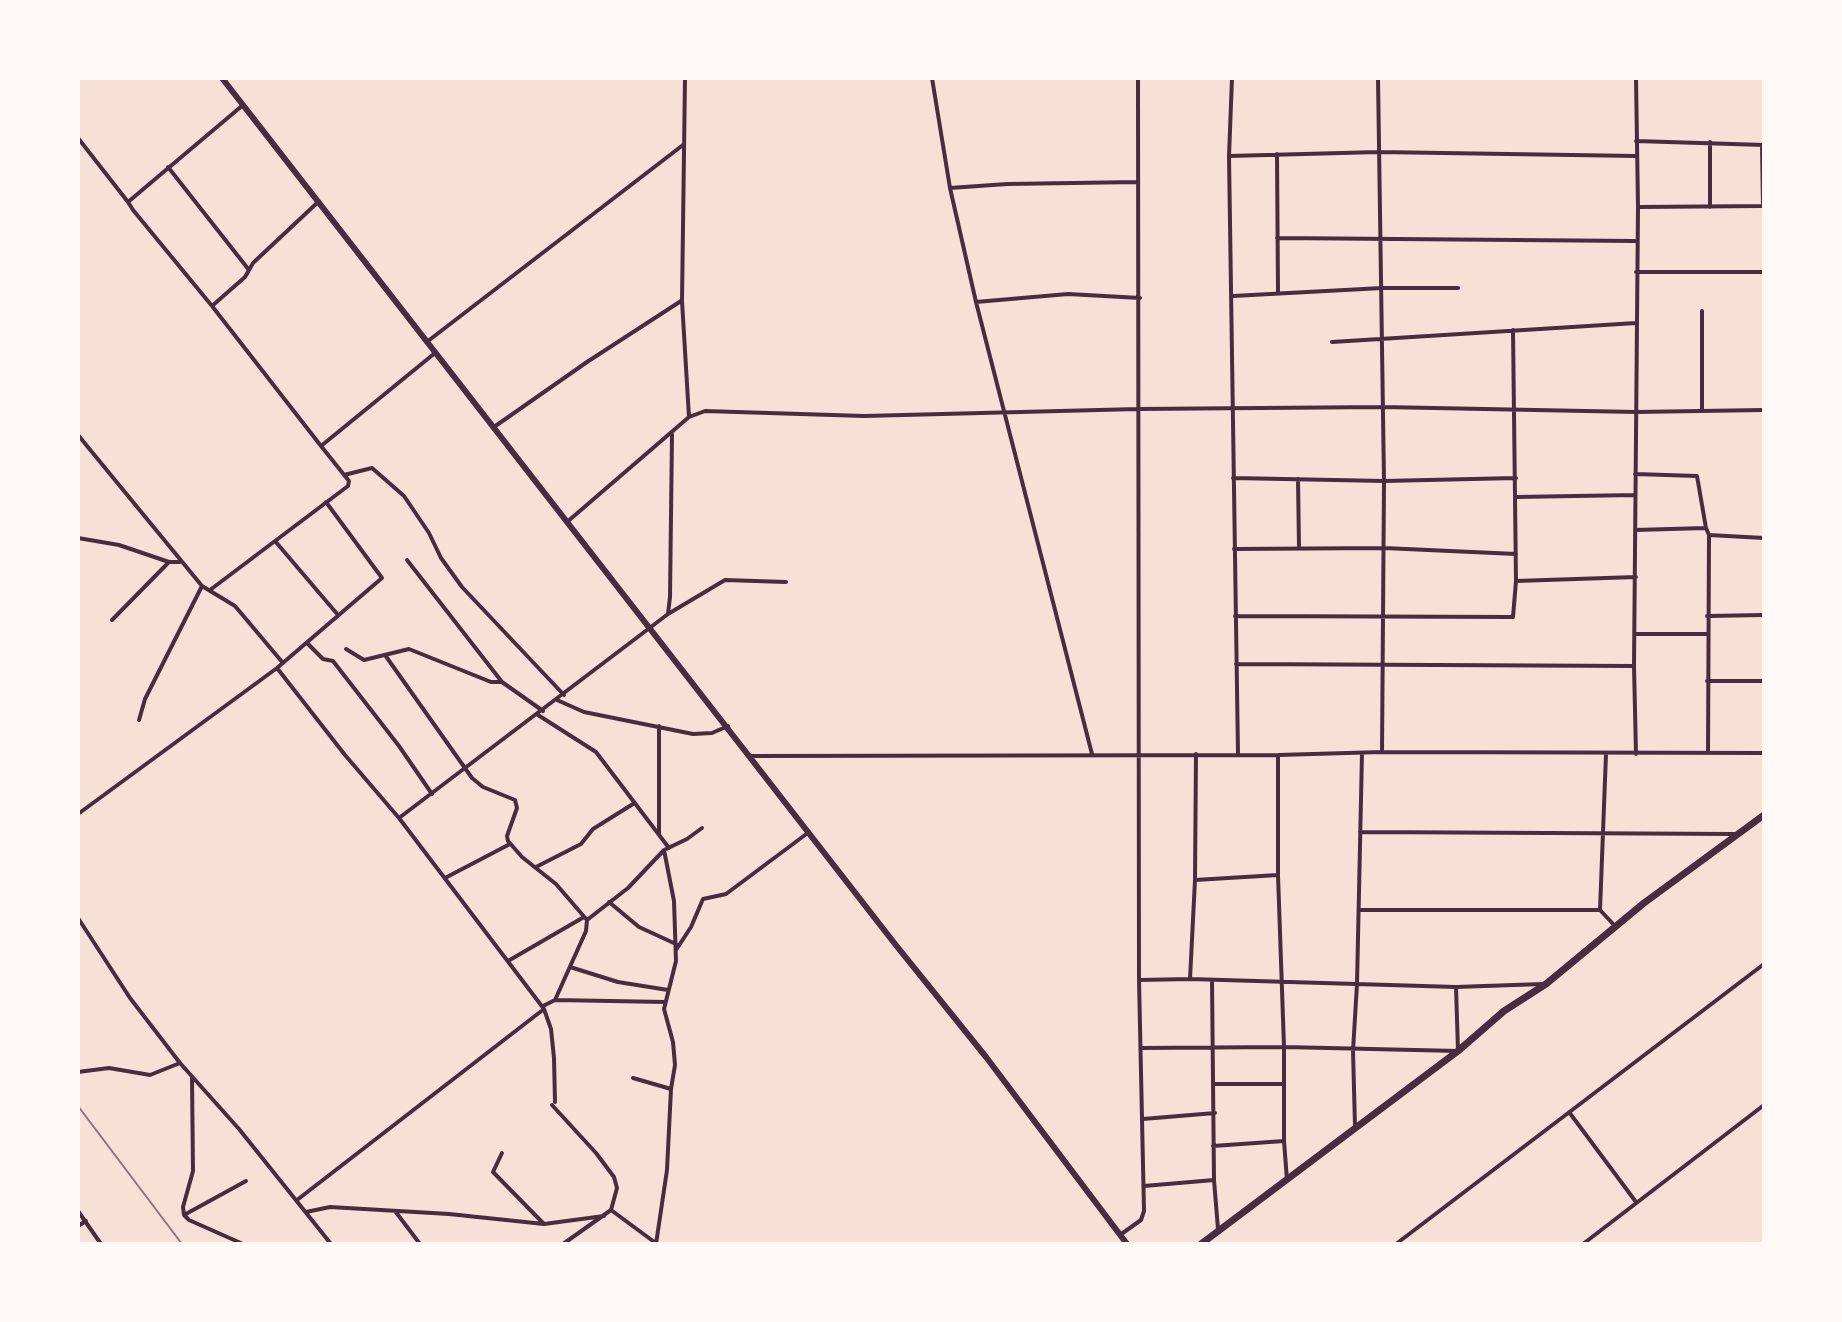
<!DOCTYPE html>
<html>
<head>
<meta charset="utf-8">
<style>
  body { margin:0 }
  #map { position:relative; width:1842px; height:1322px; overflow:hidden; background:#f7e1d7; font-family:Figtree,sans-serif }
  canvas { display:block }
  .frame { position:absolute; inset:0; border:80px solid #fffaf5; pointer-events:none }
</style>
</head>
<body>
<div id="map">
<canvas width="1842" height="1322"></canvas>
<div class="frame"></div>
</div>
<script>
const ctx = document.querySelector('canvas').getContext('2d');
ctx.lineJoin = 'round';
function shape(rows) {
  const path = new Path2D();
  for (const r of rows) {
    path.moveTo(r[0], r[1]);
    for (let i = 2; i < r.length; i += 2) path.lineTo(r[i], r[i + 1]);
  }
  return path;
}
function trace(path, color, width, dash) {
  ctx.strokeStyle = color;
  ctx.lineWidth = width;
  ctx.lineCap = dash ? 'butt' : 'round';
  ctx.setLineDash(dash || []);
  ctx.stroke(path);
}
const minor = shape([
  [685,78,682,301,689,417],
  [932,78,950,188,976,302,1092,754],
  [1232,78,1229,156,1238,754],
  [1378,78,1384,481,1382,752],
  [243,105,128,202,133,210,212,306,321,446,435,353],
  [78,138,128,202],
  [1636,141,1764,145],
  [1762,145,1763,206],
  [1277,154,1278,293],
  [1229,156,1379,152,1636,156],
  [168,167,249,270],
  [950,188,1007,184,1138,182],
  [1638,207,1764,206],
  [1710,207,1710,142],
  [1277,238,1635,241],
  [1636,272,1764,272],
  [1233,296,1382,288,1458,288],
  [976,302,1068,294,1140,298],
  [212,306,245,277,253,263,317,203],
  [1702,311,1702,411],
  [428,341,683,145],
  [1332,342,1636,323],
  [494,427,587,362,681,301],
  [78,435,202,586,235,606,283,663],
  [1635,474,1697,476,1706,528],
  [344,475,372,468,404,496,429,533,441,558,462,587,564,695],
  [1233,478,1384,481,1516,478],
  [1298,479,1299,547],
  [1516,497,1635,495],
  [567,522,689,417,705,411,864,416,1138,409,1383,407,1636,412,1764,410],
  [1635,530,1706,528,1709,535,1764,538],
  [78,538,119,545,169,562,180,562],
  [275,541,338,615],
  [1234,549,1384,548,1516,554],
  [407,560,502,682,543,711],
  [1516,581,1636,577],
  [210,590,348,486,349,481,321,446],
  [668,614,725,580,786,582],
  [1235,616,1513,617,1516,581,1513,330],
  [1707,616,1764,615],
  [112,620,169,562],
  [1635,634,1707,634],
  [307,643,323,659,333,661,399,746,432,794],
  [346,649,364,660,409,649,491,682,502,682],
  [385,655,472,778,483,787,515,800,517,808,507,836,508,841,522,857,556,884,587,920,586,931,555,1000],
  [1236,664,1634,666],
  [277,668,345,755,399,818,544,1009,297,1200],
  [1707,681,1764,681],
  [557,700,584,712,693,734,712,733,728,726],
  [538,715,596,752,669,848],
  [139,720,145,699,202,586],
  [659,726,659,834],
  [1708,753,1709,535],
  [1606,754,1600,910,1615,926],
  [1636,754,1634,666,1638,207,1636,78],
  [1278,755,1278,875,1284,1047,1284,1141,1287,1180],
  [751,756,1278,755,1382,752,1764,753],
  [78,814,277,668,382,578,326,502],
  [399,818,668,614,670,597,672,434],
  [1360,832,1735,834],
  [536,867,581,844,593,829,633,804],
  [445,878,510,844],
  [1195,880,1278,875],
  [609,902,639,927,676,944],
  [1359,910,1600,910],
  [78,918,130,998,180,1063,239,1129,331,1244],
  [587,920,628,888,664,850,687,839,702,828],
  [676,950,691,927,703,899,726,894,809,832],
  [508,961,584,917],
  [570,967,618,982,668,990],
  [1190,979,1195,880,1196,754],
  [1140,980,1190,979,1456,987,1543,984],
  [1212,980,1214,1180,1218,1229],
  [543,1006,555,1000,665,1002],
  [544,1009,551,1029,554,1058,555,1102],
  [1141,1048,1284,1047,1458,1051,1456,987],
  [78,1072,109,1068,150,1075,180,1063],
  [633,1078,671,1089],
  [1213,1084,1284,1084],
  [552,1105,596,1153,614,1177,617,1188,611,1210,563,1244],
  [1569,1112,1636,1202],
  [1143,1119,1215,1113],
  [1355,1126,1353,1051,1357,984,1362,753],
  [1213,1146,1284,1141],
  [502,1153,493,1172,543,1223],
  [1144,1186,1214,1180],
  [611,1210,657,1244],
  [78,1211,101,1244],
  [395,1211,420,1244],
  [306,1212,330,1207,449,1214,544,1224,604,1216],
  [184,1215,183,1207,193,1171,192,1078],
  [184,1215,246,1181],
  [184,1215,189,1220,243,1244],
  [78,1226,86,1221],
  [1120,1235,1141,1220,1144,1211,1139,980,1138,78],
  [656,1244,667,1170,671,1089,675,1065,673,1042,664,1009,676,961,674,901,664,850],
  [1396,1244,1764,964],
  [1583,1244,1764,1105]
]);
const secondary = shape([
  [222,78,895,944,986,1057,1127,1244]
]);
const primary = shape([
  [1201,1244,1458,1051,1504,1011,1546,984,1644,903,1764,815]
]);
const rail = shape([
  [78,1106,182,1244]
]);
trace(minor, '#4a2c40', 4);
trace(secondary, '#4a2c40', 6);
trace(primary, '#4a2c40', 7);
trace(rail, '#8f747c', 2);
</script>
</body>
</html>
